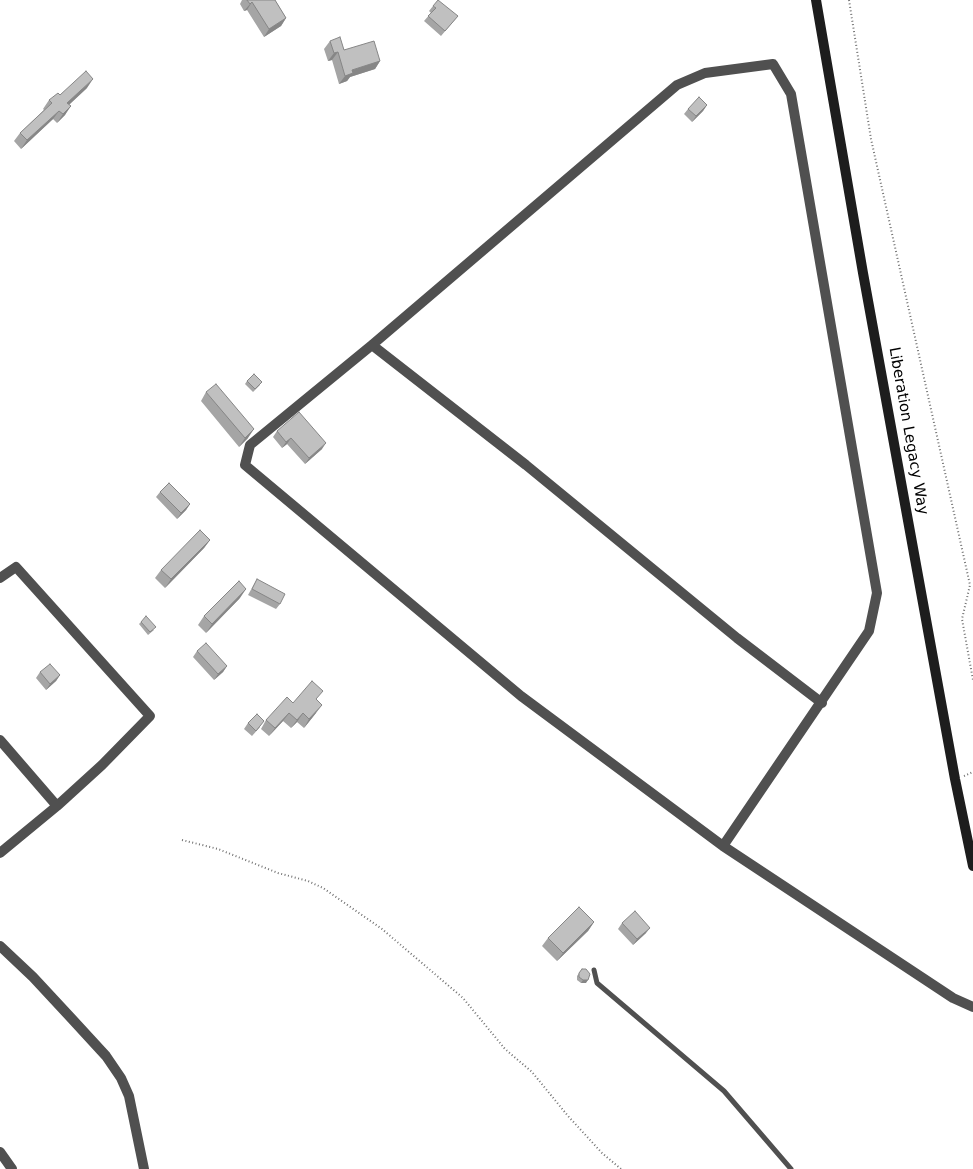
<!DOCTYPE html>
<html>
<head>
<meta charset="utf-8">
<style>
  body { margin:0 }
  canvas { display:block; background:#fff }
</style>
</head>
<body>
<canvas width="973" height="1169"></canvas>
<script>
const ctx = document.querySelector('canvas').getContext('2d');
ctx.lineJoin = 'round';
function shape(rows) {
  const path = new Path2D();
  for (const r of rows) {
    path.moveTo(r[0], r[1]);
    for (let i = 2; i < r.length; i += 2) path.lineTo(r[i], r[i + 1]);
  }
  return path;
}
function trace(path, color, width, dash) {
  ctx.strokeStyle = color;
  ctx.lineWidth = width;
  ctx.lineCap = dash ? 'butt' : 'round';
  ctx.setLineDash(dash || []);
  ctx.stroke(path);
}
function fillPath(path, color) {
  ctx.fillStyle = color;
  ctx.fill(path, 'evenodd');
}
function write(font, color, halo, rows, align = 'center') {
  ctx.font = font + ' "DejaVu Sans",sans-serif';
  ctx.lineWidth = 4.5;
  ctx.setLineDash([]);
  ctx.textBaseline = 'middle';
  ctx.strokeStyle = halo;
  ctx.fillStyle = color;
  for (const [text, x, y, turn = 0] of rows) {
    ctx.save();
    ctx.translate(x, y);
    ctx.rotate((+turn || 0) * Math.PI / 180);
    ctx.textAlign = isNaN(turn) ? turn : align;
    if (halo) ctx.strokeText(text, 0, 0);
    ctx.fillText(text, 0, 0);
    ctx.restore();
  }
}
const path = shape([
  [849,0,871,139,970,585,962,619,973,680],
  [964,776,973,772],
  [182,840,218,849,278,873,308,881,323,888,382,929,463,998,505,1049,532,1072,568,1116,602,1153,621,1169]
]);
const lane = shape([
  [594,970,597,983,724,1091,791,1169]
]);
const street = shape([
  [372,345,526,465,737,638,822,703],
  [0,578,16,567,150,716,102,765,57,806,0,853],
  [0,740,57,806],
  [723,846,869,631,877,593,791,94,773,64,705,73,677,85,372,345,250,445,245,465,521,696,723,846,953,998,973,1007],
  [0,946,33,977,72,1019,106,1056,121,1078,129,1096,144,1169],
  [0,1152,12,1169]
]);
const secondary = shape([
  [816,0,863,273,955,779,973,866]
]);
const wall = shape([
  [242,0,275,0,286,18,281,26,264,37,247,10,244,11,240,4],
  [433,6,458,16,441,36,424,21,431,13,429,11],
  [330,41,344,50,380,61,375,69,350,77,347,81,339,84,332,60,328,61,324,49],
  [87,88,69,105,65,115,57,123,53,119,21,149,14,141,20,133,44,110,43,109,49,100,60,95],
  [707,105,703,111,692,122,684,114,688,109],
  [247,381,260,385,253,392,245,384],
  [206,392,248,438,239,447,201,401],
  [277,431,322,449,305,464,287,444,282,448,273,437],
  [160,492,190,504,186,510,177,519,156,497],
  [210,540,204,548,165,588,155,578,161,570],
  [257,579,280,604,276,609,248,595],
  [240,598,206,633,198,625,204,616],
  [141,622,154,630,148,635,139,624],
  [197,651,227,666,223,672,214,680,193,657],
  [40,672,60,675,56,681,46,690,36,678],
  [317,700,316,713,304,728,297,722,291,728,283,721,269,736,261,729,266,720,293,703],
  [248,723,260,727,252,736,244,729],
  [594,922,588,931,557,961,542,946,548,938],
  [622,923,646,933,633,945,618,929],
  [582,969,586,983,581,983,577,980,577,976]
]);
const shadedWall = shape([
  [252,2,247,10,244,11,250,4],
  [286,18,281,26,264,37,269,29],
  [338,52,332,60,328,61,334,53],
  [380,61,375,69,350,77,347,81,339,84,345,76,352,70],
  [93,79,87,88,61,112,67,103],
  [707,105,703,111,692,122,696,116],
  [71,106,65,115,57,123,63,114],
  [59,111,53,119,21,149,27,140],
  [254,429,248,438,239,447,245,438],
  [291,438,287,444,282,448,286,442],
  [326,443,322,449,305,464,309,458],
  [190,504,186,510,177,519,181,513],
  [210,540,204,548,165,588,171,579],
  [246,589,240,598,206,633,212,624],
  [227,666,223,672,214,680,218,674],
  [60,675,56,681,46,690,50,684],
  [322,705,316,713,304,728,309,719],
  [289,713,283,721,269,736,275,728],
  [303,713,297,722,291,728,297,720],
  [594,922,588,931,557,961,563,953],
  [650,928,646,933,633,945,637,939],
  [583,980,588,980,586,983,581,983]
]);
const building = shape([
  [247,0,275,0,286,18,269,29,252,2,250,4,247,0],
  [438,0,458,16,445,31,428,16,436,8,433,6,438,0],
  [340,37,344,50,374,41,380,61,352,70,353,73,345,76,338,52,334,53,330,41,340,37],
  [86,71,93,79,67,103,71,106,63,114,59,111,27,140,20,133,52,103,49,100,58,93,60,95,86,71],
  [699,97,707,105,696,116,688,109,699,97],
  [254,374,262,382,255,389,247,381,254,374],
  [216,384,254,429,245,438,206,392,216,384],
  [299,412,326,443,309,458,291,438,286,442,277,431,299,412],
  [169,483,190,504,181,513,160,492,169,483],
  [200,530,210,540,171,579,161,570,200,530],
  [257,579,285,594,280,604,252,589,257,579],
  [239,581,246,589,212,624,204,616,239,581],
  [146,616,156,627,150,632,141,622,146,616],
  [206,643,227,666,218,674,197,651,206,643],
  [50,664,60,675,50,684,40,672,50,664],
  [312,681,323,691,316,699,322,705,309,719,303,713,297,720,289,713,275,728,266,720,287,697,293,703,312,681],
  [257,714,264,721,256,731,248,723,257,714],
  [579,907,594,922,563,953,548,938,579,907],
  [635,911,650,928,637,939,622,923,635,911],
  [582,969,586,969,590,974,588,980,583,980,579,977,579,973,582,969]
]);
const streetNames = [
  ["Liberation Legacy Way",908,431,80]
];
trace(path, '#727272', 2, [1, 2.5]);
trace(lane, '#505050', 5);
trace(street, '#505050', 10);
trace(secondary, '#1d1d1d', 10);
fillPath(wall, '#a5a5a5');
fillPath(shadedWall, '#868686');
fillPath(building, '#c0c0c0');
trace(building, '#868686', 1);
write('15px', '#000', '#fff', streetNames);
</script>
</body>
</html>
